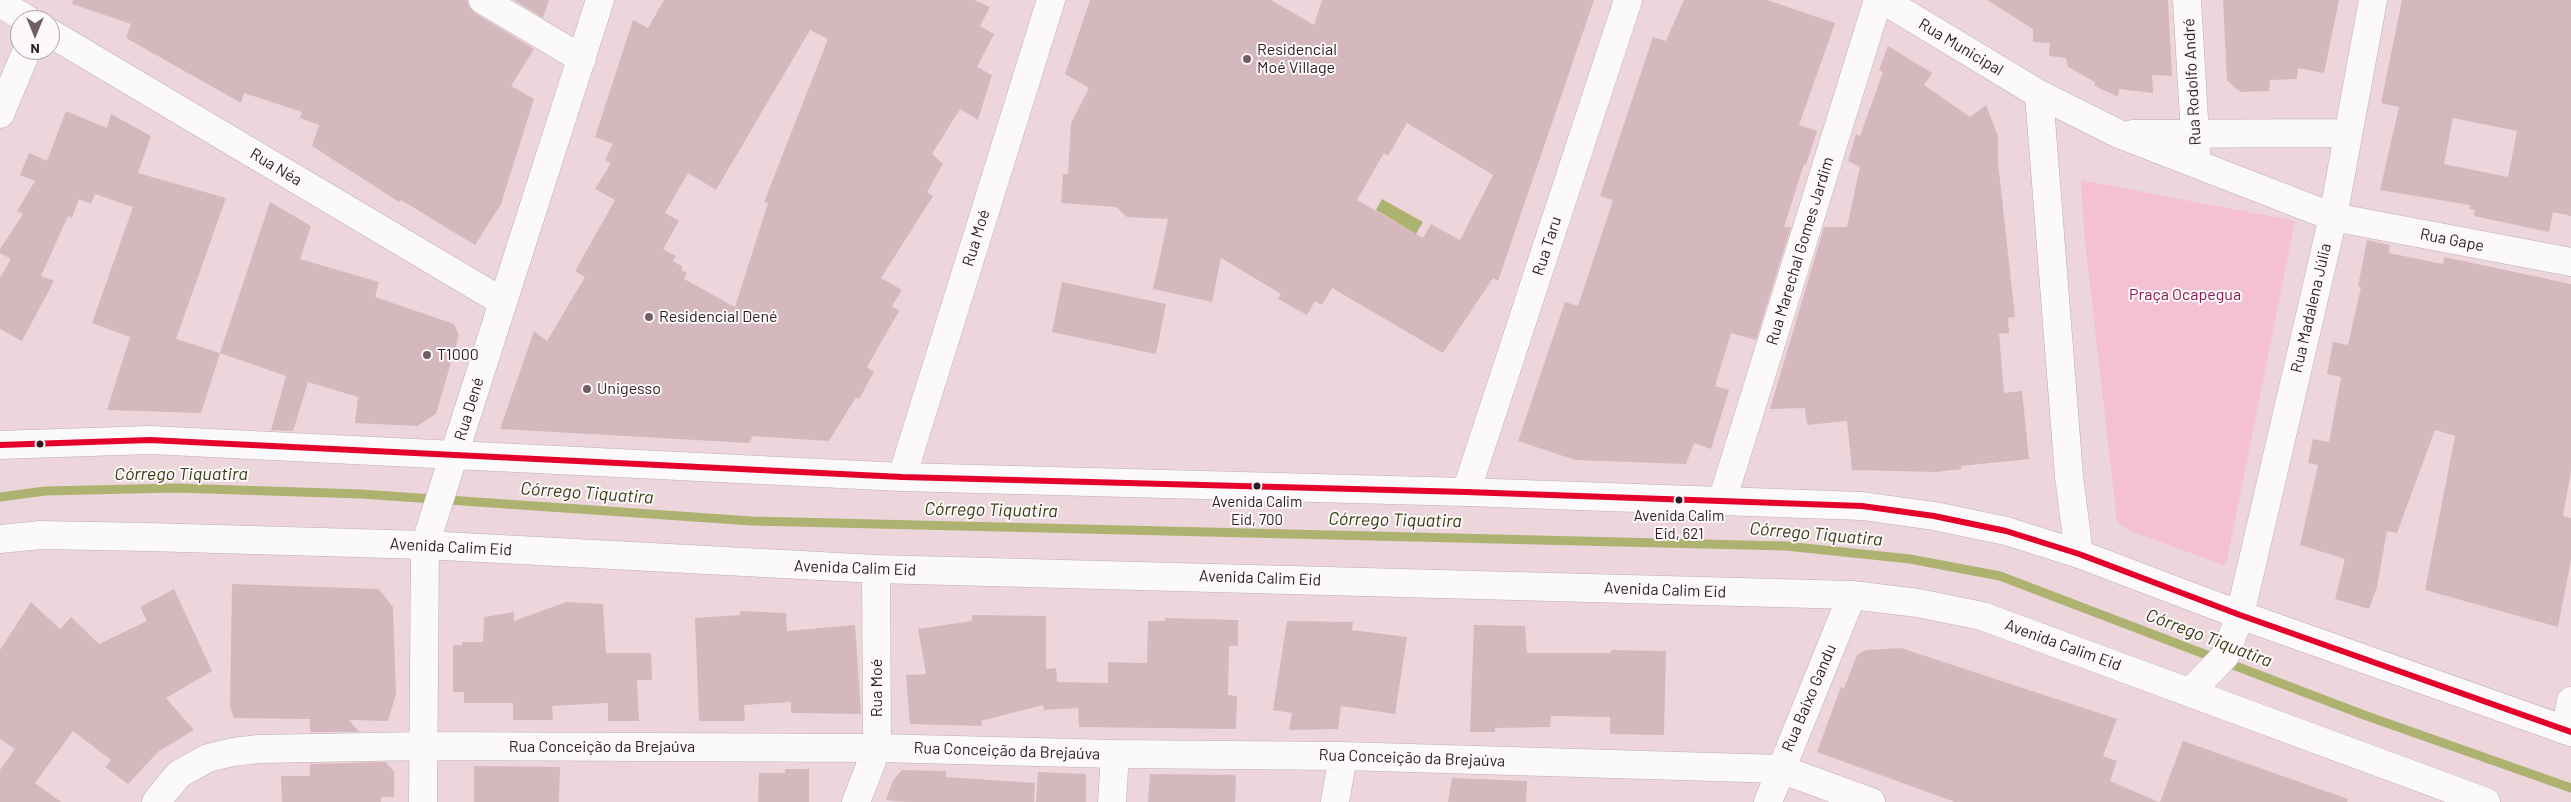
<!DOCTYPE html>
<html>
<head>
<meta charset="utf-8">
<style>
  body { margin:0 }
  #map { position:relative; width:2571px; height:802px; overflow:hidden; background:#ecd6dc; font-family:Barlow,sans-serif }
  canvas { display:block }
  .north { position:absolute; left:10px; top:10px; width:50px; height:50px; box-sizing:border-box; background:#fdf9fa; border:1px solid #aaa1a4; border-radius:50%; rotate:180deg; font-size:14px; font-weight:700; line-height:20px; text-align:center; color:#2d1d23 }
  .north::after { content:''; display:block; margin:auto; width:18px; height:22px; background:#705e64; clip-path:polygon(50% 0,100% 100%,50% 72%,0 100%) }
</style>
</head>
<body>
<div id="map">
<canvas width="2571" height="802"></canvas>
<div class="north">N</div>
</div>
<script>
const ctx = document.querySelector('canvas').getContext('2d');
ctx.lineJoin = 'round';
function fillPath(path, color) {
  ctx.fillStyle = color;
  ctx.fill(path, 'evenodd');
}
function shape(rows) {
  const path = new Path2D();
  for (const r of rows) {
    path.moveTo(r[0], r[1]);
    for (let i = 2; i < r.length; i += 2) path.lineTo(r[i], r[i + 1]);
  }
  return path;
}
function trace(path, color, width, dash) {
  ctx.strokeStyle = color;
  ctx.lineWidth = width;
  ctx.lineCap = dash ? 'butt' : 'round';
  ctx.setLineDash(dash || []);
  ctx.stroke(path);
}
function write(font, color, halo, rows, align = 'center') {
  ctx.font = font + ' Barlow,sans-serif';
  ctx.lineWidth = 4;
  ctx.setLineDash([]);
  ctx.textBaseline = 'middle';
  ctx.strokeStyle = halo;
  ctx.fillStyle = color;
  for (const [text, x, y, turn = 0] of rows) {
    ctx.save();
    ctx.translate(x, y);
    ctx.rotate((+turn || 0) * Math.PI / 180);
    ctx.textAlign = isNaN(turn) ? turn : align;
    if (halo) ctx.strokeText(text, 0, 0);
    ctx.fillText(text, 0, 0);
    ctx.restore();
  }
}
const green = shape([
  [2081,180,2295,221,2227,560,2223,565,2128,530,2117,522,2084,232]
]);
const water = shape([
  [1382,199,1423,222,1416,234,1376,210]
]);
const stream = shape([
  [0,497,45,491,176,488,361,494,752,521,1786,546,1910,559,2000,576,2364,715,2571,788]
]);
const building = shape([
  [73,0,467,0,469,7,475,13,534,49,511,86,534,99,501,204,475,245,401,200,399,202,312,146,319,125,300,118,302,112,244,93,241,103,126,38,131,24,72,4],
  [514,0,549,0,543,18],
  [664,0,974,0,990,7,980,26,994,34,977,67,992,75,978,120,960,109,932,154,943,164,927,192,933,196,881,278,902,290,892,306,899,311,867,367,874,372,859,399,856,397,829,441,753,436,749,443,500,429,534,331,547,341,585,277,575,271,615,200,595,189,611,163,605,160,613,144,595,137,633,20,648,28],
  [810,30,828,39,764,202,768,203,735,307,684,279,687,273,681,270,683,267,673,261,676,256,663,249,679,221,665,213,688,173,716,190],
  [1090,0,1271,0,1314,25,1322,0,1594,0,1498,281,1493,278,1443,353,1332,288,1322,305,1315,301,1307,315,1278,299,1281,294,1221,258,1212,302,1153,289,1168,219,1127,217,1116,207,1061,203,1063,174,1068,174,1071,123,1089,88,1065,74],
  [1407,123,1493,175,1460,240,1431,224,1423,238,1357,200,1384,153,1388,156],
  [1684,0,1767,0,1835,23,1799,125,1817,131,1806,165,1804,164,1784,227,1791,227,1756,340,1731,333,1715,386,1729,390,1711,449,1694,443,1686,464,1575,460,1518,441,1565,302,1578,306,1613,200,1600,196,1653,37,1666,41],
  [1987,0,2168,0,2172,76,2152,75,2153,93,2119,89,2118,97,2095,86,2095,82,2068,67,2066,58,2049,56,2050,43,2033,42,2033,29],
  [2223,0,2339,0,2324,73,2298,68,2297,79,2270,80,2269,91,2241,92,2235,88,2227,80],
  [2402,0,2571,0,2571,216,2553,212,2549,232,2474,216,2475,210,2469,209,2470,205,2380,190,2399,107,2381,103],
  [2453,118,2517,131,2508,177,2444,164],
  [1888,46,1932,73,1924,85,1970,117,1986,105,1998,136,1998,162,2015,317,2008,318,2009,333,1999,334,2004,393,2022,391,2029,459,1961,466,1962,469,1935,472,1852,470,1847,421,1807,425,1805,408,1770,409,1824,227,1847,227,1860,167,1848,161,1856,134,1860,136,1883,72,1879,70],
  [66,111,107,128,111,114,151,136,138,173,226,198,176,339,220,353,201,413,107,410,130,337,92,323,133,207,95,194,91,204,79,199,72,218,68,216,41,276,54,281,22,341,0,329,0,278,11,259,0,253,0,249,23,214,17,211,35,181,20,175,29,153,47,161],
  [270,202,311,226,300,259,379,282,375,297,454,324,459,335,436,414,417,426,355,423,358,397,308,382,293,431,271,430,286,376,220,353],
  [2367,240,2390,245,2389,253,2443,264,2444,257,2571,284,2571,471,2563,516,2571,518,2571,560,2558,627,2425,590,2455,436,2435,430,2397,533,2387,531,2377,587,2369,609,2335,599,2345,559,2300,545,2318,465,2308,463,2313,439,2329,442,2341,377,2327,374,2333,342,2348,345,2361,287,2358,286],
  [1062,282,1166,304,1156,354,1052,332],
  [232,584,379,589,393,607,396,694,388,721,349,720,359,732,310,732,310,719,234,718,230,707],
  [174,589,212,671,166,698,194,730,159,751,128,784,105,767,111,760,73,731,35,783,61,802,0,802,0,770,15,749,0,739,0,650,31,602,60,629,71,617,99,644,147,621,140,607],
  [566,602,603,604,606,653,651,653,652,680,637,680,639,721,608,721,608,703,552,706,553,720,513,720,513,703,464,703,464,692,453,692,453,645,462,645,462,642,483,642,484,617,514,612,514,621],
  [740,611,786,613,787,631,855,625,861,714,791,713,791,702,744,705,745,721,699,721,695,618,740,615],
  [972,615,1046,616,1046,669,1056,668,1057,682,1108,683,1108,662,1147,663,1148,621,1165,621,1165,618,1238,620,1238,646,1229,646,1228,695,1237,696,1236,729,1079,727,1078,708,1044,710,1043,705,981,721,982,726,910,724,906,675,926,674,918,629,972,621],
  [1287,621,1353,622,1352,630,1407,637,1395,714,1341,706,1338,729,1289,730,1292,713,1273,710],
  [1474,625,1525,626,1527,653,1611,653,1611,650,1666,651,1664,735,1610,734,1610,717,1551,716,1550,727,1495,728,1495,732,1470,732],
  [1901,648,2117,719,2103,756,2117,761,2110,781,2159,802,1955,802,1817,752,1841,687,1844,688,1857,655,1866,650],
  [2183,741,2348,799,2347,802,2160,802],
  [386,762,394,772,394,797,381,797,381,802,282,802,281,776,310,776,310,764],
  [474,766,560,767,559,802,474,802],
  [785,769,809,769,809,802,758,802,759,773,785,773],
  [902,770,946,771,946,777,1035,783,1034,802,906,802,886,800,893,780],
  [1038,772,1086,774,1086,802,1036,802],
  [1150,774,1236,775,1235,802,1148,802],
  [1452,778,1527,781,1526,802,1448,802]
]);
const street = shape([
  [483,0,582,59],
  [1883,0,2039,94,2119,134,2333,217,2571,262],
  [2187,0,2196,153],
  [0,3,28,20],
  [50,33,503,302],
  [2039,94,2069,476,2079,554],
  [0,114,27,50],
  [2133,134,2347,133],
  [902,477,1051,0],
  [1466,492,1628,0],
  [1722,501,1878,0],
  [2240,615,2333,217,2373,0],
  [2565,730,2571,701],
  [156,802,179,774,208,758,233,752,259,749,423,746,877,748,1115,754,1343,756,1780,769,1871,802],
  [423,802,425,545,600,0],
  [856,802,877,748,876,569],
  [1112,802,1115,754],
  [1335,802,1343,756],
  [1768,802,1852,595]
]);
const primary = shape([
  [0,445,150,440,902,477,1466,492,1862,506,1934,516,2006,531,2079,554,2240,615,2571,732],
  [0,539,41,535,148,537,425,545,876,569,1852,595,1918,603,1982,616,2486,802],
  [2190,692,2225,656,2240,615]
]);
const bus1 = shape([
  [0,445,150,440,902,477,1466,492,1862,506,1934,516,2006,531,2079,554,2240,615,2571,732]
]);
const markers = [
  [1247,59,5,"#705e64"],
  [649,317,5,"#705e64"],
  [427,355,5,"#705e64"],
  [587,389,5,"#705e64"],
  [40,444,4.5,"#2d1d23"],
  [1257,486,4.5,"#2d1d23"],
  [1679,500,4.5,"#2d1d23"]
];
const busNames = [
  ["Avenida Calim",1257,502],
  ["Eid, 700",1257,520],
  ["Avenida Calim",1679,516],
  ["Eid, 621",1679,534]
];
const streetNames = [
  ["Rua Municipal",1961,47,31],
  ["Rua Rodolfo André",2192,82,-93],
  ["Rua Néa",276,167,31],
  ["Rua Moé",976,238,-73],
  ["Rua Gape",2452,240,11],
  ["Rua Taru",1547,246,-72],
  ["Rua Marechal Gomes Jardim",1800,251,-73],
  ["Rua Madalena Júlia",2311,308,-77],
  ["Rua Dené",469,409,-73],
  ["Avenida Calim Eid",451,547,3],
  ["Avenida Calim Eid",855,568,2],
  ["Avenida Calim Eid",1260,578,2],
  ["Avenida Calim Eid",1665,590,2],
  ["Avenida Calim Eid",2063,645,20],
  ["Rua Moé",877,688,-90],
  ["Rua Baixo Gandu",1809,698,-67],
  ["Rua Conceição da Brejaúva",602,747],
  ["Rua Conceição da Brejaúva",1007,751,2],
  ["Rua Conceição da Brejaúva",1412,758,2]
];
const poiNames = [
  ["Residencial",1257,50],
  ["Moé Village",1257,68],
  ["Residencial Dené",659,317],
  ["T1000",437,355],
  ["Unigesso",597,389]
];
const parkNames = [
  ["Praça Ocapegua",2185,295]
];
const waterNames = [
  ["Córrego Tiquatira",181,474],
  ["Córrego Tiquatira",587,493,4],
  ["Córrego Tiquatira",991,510,1],
  ["Córrego Tiquatira",1395,520,1],
  ["Córrego Tiquatira",1816,534,5],
  ["Córrego Tiquatira",2209,638,21]
];
fillPath(green, '#f3c1d2');
fillPath(water, '#aeb270');
trace(stream, '#aeb270', 9);
fillPath(building, '#d5b8bd');
trace(street, '#beadb2', 29);
trace(primary, '#beadb2', 29);
trace(street, '#fcf9fa', 28);
trace(primary, '#fcf9fa', 28);
trace(bus1, '#e4002b', 6);
for (const [x, y, r, color] of markers) {
  const dot = new Path2D();
  dot.arc(x, y, r, 0, 2 * Math.PI);
  ctx.fillStyle = color;
  ctx.fill(dot);
  trace(dot, '#fdf9fa', 2);
}
write('15px', '#2d1d23', '#fdf9fa', busNames);
write('16px', '#2d1d23', '#fdf9fa', streetNames);
write('16px', '#2d1d23', '#fdf9fa', poiNames, 'left');
write('16px', '#88174e', '#fdf9fa', parkNames);
write('italic 18px', '#363d14', '#fdf9fa', waterNames);
</script>
</body>
</html>
